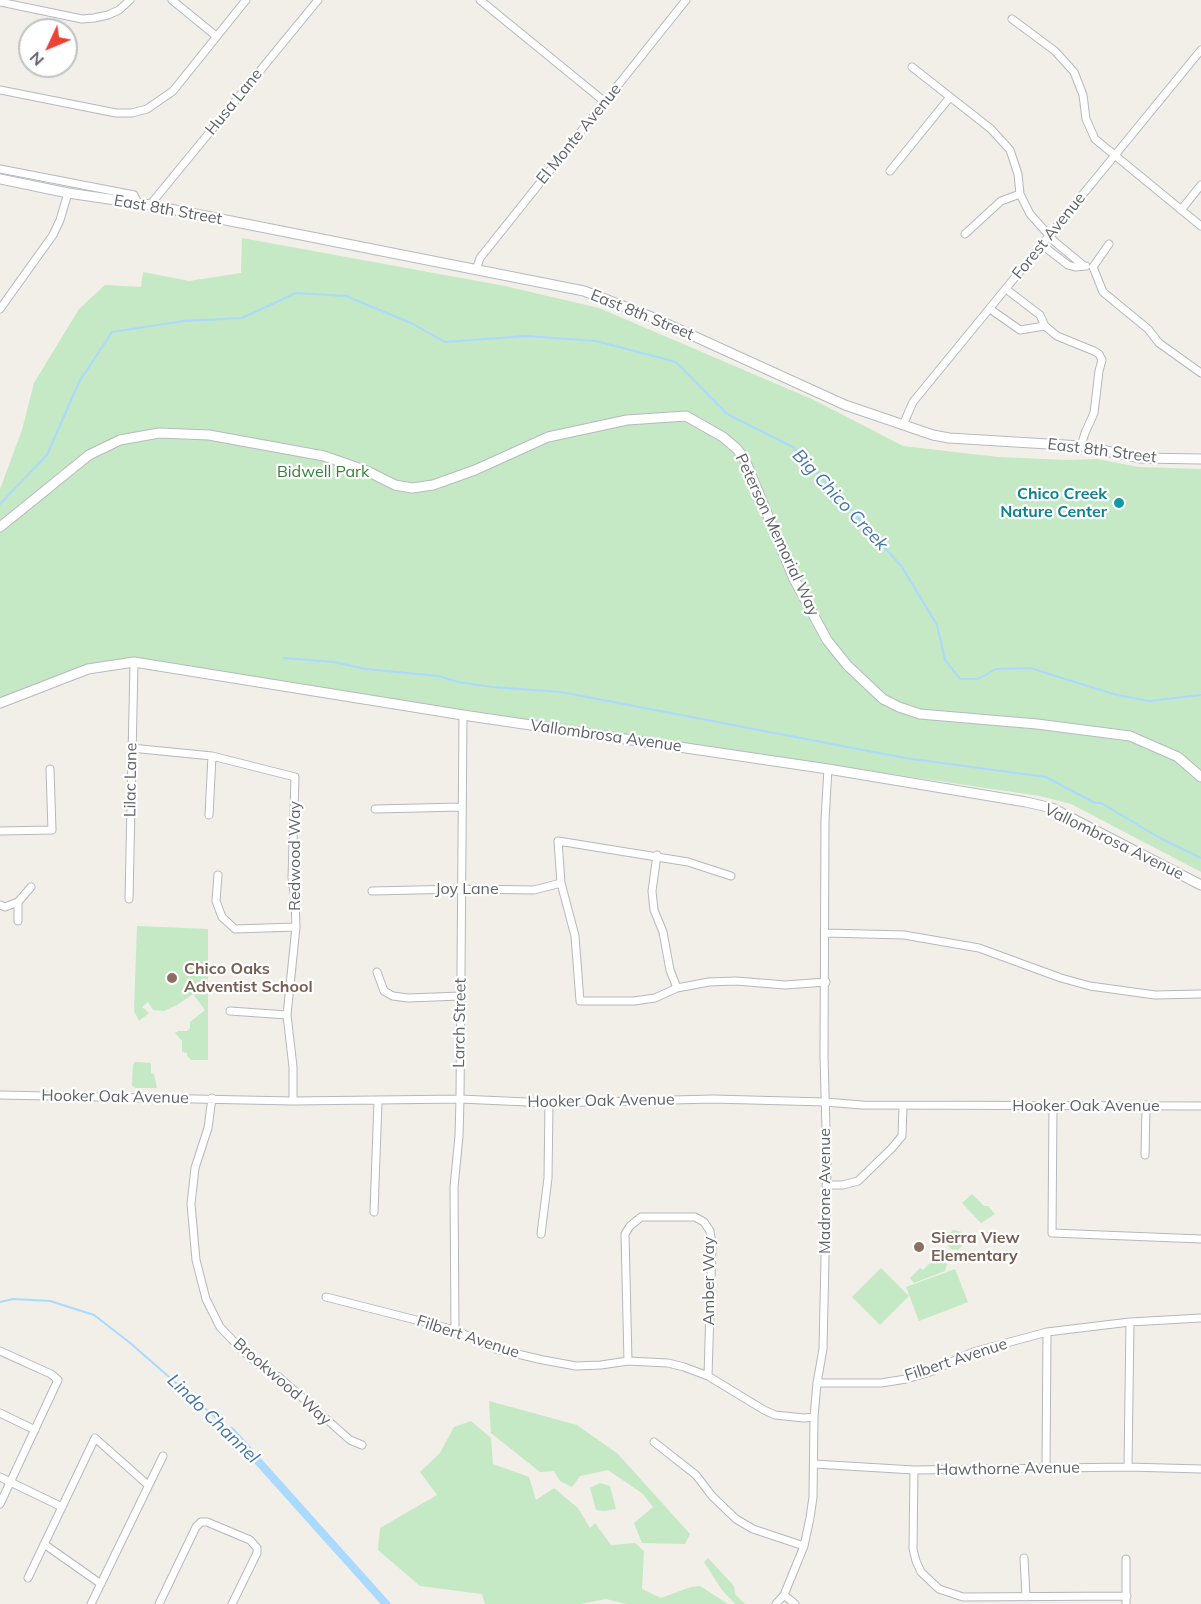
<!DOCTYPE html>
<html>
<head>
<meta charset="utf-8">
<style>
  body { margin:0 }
  #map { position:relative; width:1201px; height:1604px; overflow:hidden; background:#f1efe8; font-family:Mulish,sans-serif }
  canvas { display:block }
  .north { position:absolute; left:18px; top:18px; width:60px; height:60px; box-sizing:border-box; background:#fff; border:2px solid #bfc1c3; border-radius:50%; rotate:226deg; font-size:16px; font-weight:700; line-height:24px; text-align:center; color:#5f6368 }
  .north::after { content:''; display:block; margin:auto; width:21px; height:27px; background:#ea4335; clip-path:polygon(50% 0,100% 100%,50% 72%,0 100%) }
</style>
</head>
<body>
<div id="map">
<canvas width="1201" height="1604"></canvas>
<div class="north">N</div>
</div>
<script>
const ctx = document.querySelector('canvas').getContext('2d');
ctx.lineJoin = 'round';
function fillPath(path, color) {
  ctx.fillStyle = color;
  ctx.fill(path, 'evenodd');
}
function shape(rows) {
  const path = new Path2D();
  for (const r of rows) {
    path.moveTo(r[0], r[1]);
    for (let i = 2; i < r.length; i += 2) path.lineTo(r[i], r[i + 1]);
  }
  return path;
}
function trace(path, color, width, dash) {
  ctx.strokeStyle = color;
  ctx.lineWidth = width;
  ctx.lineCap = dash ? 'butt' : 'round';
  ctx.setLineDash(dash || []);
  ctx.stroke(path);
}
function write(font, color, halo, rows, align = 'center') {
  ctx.font = font + ' Mulish,sans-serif';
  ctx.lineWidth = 4.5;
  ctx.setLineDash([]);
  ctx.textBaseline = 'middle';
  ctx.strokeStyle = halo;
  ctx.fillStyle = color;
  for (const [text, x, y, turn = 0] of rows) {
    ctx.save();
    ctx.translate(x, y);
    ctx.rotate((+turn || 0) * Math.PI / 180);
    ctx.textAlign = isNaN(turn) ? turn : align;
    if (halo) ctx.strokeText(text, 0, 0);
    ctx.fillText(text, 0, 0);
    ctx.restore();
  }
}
const green = shape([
  [242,238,505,286,599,308,814,400,903,446,998,457,1067,460,1097,459,1138,467,1201,469,1201,872,1071,804,1040,796,134,662,88,669,0,703,0,489,22,430,34,383,79,309,105,285,141,287,143,272,189,281,241,273],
  [137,926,208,929,208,1060,191,1060,187,1056,187,1053,182,1052,182,1041,175,1033,178,1031,187,1031,190,1028,190,1022,205,1010,193,994,177,1005,164,1011,153,1010,148,1002,142,1007,149,1013,139,1021,134,1011],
  [135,1062,151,1063,151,1073,154,1074,157,1088,135,1088,132,1085,133,1065],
  [972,1194,984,1206,988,1206,995,1214,981,1223,962,1203],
  [953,1230,962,1232,966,1236,967,1241,958,1250,951,1249,944,1239],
  [938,1255,947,1264,945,1271,914,1283,910,1278,920,1268,923,1270],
  [881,1268,909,1296,880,1325,852,1297],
  [955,1269,968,1302,919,1321,906,1287],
  [489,1401,577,1425,618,1454,690,1534,685,1544,642,1543,634,1523,653,1507,643,1494,608,1470,580,1476,572,1487,560,1481,554,1471,540,1472,491,1433],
  [471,1421,491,1438,493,1464,529,1477,536,1500,554,1488,578,1508,590,1528,595,1523,611,1545,635,1543,644,1551,642,1589,661,1598,691,1587,700,1586,728,1604,626,1604,606,1599,581,1604,485,1604,482,1594,420,1586,378,1550,380,1528,437,1495,420,1472,440,1453,454,1427],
  [600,1483,610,1486,616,1509,605,1511,596,1510,590,1488],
  [708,1558,734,1586,735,1594,745,1604,735,1604,722,1590,704,1562]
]);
const stream = shape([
  [0,504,47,455,79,382,112,332,184,321,242,318,296,293,346,296,411,323,445,342,526,336,596,341,676,362,727,414,793,447,848,506,902,567,937,625,945,660,960,679,978,679,996,669,1030,668,1117,695,1149,701,1201,695],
  [284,658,334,662,366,669,438,676,458,682,492,687,561,692,905,758,1046,777,1095,803,1101,803,1160,838,1201,858],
  [0,1302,13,1299,50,1301,94,1315,129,1342,231,1431]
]);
const canal = shape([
  [231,1431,386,1604]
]);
const street = shape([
  [172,0,216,36],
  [480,0,605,102],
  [0,2,82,19,94,18,108,15,119,10,130,0],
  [1012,19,1055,51,1074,72,1083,95,1086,119,1095,139,1201,226],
  [912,67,991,129,1010,150,1018,174,1020,194,1030,214,1055,242,1084,266],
  [0,90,116,113,132,113,147,109,173,91,246,0],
  [0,169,134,195,138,203],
  [890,171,950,97],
  [150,205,318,0],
  [1181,210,1201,185],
  [965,234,1001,201,1020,194],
  [1109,244,1093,267,1103,292,1148,329,1159,343,1201,373],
  [1042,245,1068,265,1075,267,1086,266],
  [476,270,480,258,686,0],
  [1006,289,1040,315,1045,326,1057,336,1094,351,1099,354,1102,360,1099,371,1094,413,1085,433,1081,446],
  [0,309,53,235,60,220,68,193],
  [990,309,1020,330,1045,326],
  [903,425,913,402,1201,50],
  [131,748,212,756,295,777,292,878,295,901,296,927,287,1015,293,1067,293,1101],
  [375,809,461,807],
  [209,815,212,756],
  [0,831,52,830,50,769],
  [657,855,652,891,654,910,663,932,670,970,677,988],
  [218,875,216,901,222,917,235,929,296,927],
  [731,876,688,862,558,841,561,883,575,936,580,1001,634,1001,655,998,677,988,709,982,736,981,785,985,826,982],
  [372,891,462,889,534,890,561,883],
  [129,899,134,662],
  [18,902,18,921],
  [0,905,5,907,18,902,31,887],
  [826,933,904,935,979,948,1061,978,1090,986,1155,995,1201,994],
  [377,972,384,991,393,996,408,998,461,996],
  [230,1011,287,1015],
  [0,1095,293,1101,460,1099,549,1103,713,1099,825,1102,862,1105,1201,1106],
  [212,1098,208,1128,195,1168,191,1204,196,1260,206,1299,220,1327,242,1350,264,1369,279,1377,350,1440,362,1445],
  [1053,1106,1052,1233,1201,1239],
  [1145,1155,1146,1105],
  [826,1185,843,1185,858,1181,892,1148,902,1136,903,1106],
  [374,1212,378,1101],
  [541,1234,548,1178,549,1103],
  [326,1297,455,1330,496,1349,543,1360,576,1366,601,1365,628,1361,668,1363,684,1367,708,1376,764,1410,775,1415,804,1418,814,1417],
  [455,1330,454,1187,459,1136,460,1099,463,715],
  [0,1351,51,1374,58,1380,0,1504],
  [628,1361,625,1234,630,1226,641,1217,695,1217,704,1222,710,1231,712,1244,708,1376],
  [817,1383,881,1383,906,1379,930,1372,973,1352,1047,1332,1130,1322,1201,1318],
  [0,1413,35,1430],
  [654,1442,696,1475,712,1496,736,1519,753,1529,804,1546],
  [814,1464,914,1470,1128,1467,1201,1469],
  [1128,1467,1130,1322],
  [1046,1468,1047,1332],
  [914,1470,913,1549,916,1561,921,1572,939,1589,963,1597,1127,1596],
  [0,1477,62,1507],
  [44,1544,101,1584],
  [1024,1558,1026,1597],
  [1126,1559,1126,1604],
  [28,1578,95,1438,148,1485],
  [784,1595,795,1604],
  [91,1604,163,1456],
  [159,1604,196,1527,201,1522,207,1522,250,1540,257,1548,257,1553,232,1604],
  [776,1604,784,1595,804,1546,810,1518,813,1497,814,1417,817,1383,823,1349,827,1167,824,1056,825,820,828,769]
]);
const secondary = shape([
  [0,179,68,193,150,205,584,291,654,318,845,405,933,435,949,438,1081,446,1141,458,1201,459],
  [0,527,89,455,120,440,159,433,209,435,324,456,367,471,395,485,412,488,433,485,475,470,548,437,627,420,686,416,723,437,737,449,745,460,794,579,827,640,847,665,883,699,899,707,920,714,1037,724,1130,736,1178,757,1201,777],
  [0,703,88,669,134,662,463,715,828,769,1026,802,1052,808,1201,885]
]);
const markers = [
  [1119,503,6,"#0f9aa8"],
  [172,978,6,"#8d6e63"],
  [919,1247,6,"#8d6e63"]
];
const streetNames = [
  ["Husa Lane",234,102,-51],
  ["El Monte Avenue",579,134,-51],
  ["East 8th Street",168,210,10],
  ["Forest Avenue",1049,236,-51],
  ["East 8th Street",642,315,22],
  ["East 8th Street",1102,451,7],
  ["Peterson Memorial Way",777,535,65],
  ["Vallombrosa Avenue",606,736,8],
  ["Lilac Lane",131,780,-89],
  ["Vallombrosa Avenue",1114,842,26],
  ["Redwood Way",295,856,-90],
  ["Joy Lane",467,889],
  ["Larch Street",460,1023,-89],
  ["Hooker Oak Avenue",115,1097,1],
  ["Hooker Oak Avenue",601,1101,-1],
  ["Hooker Oak Avenue",1086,1106],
  ["Madrone Avenue",825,1191,-90],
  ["Amber Way",709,1281,-90],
  ["Filbert Avenue",468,1337,18],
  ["Filbert Avenue",956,1360,-18],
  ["Brookwood Way",282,1382,41],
  ["Hawthorne Avenue",1008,1469,-1]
];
const parkNames = [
  ["Bidwell Park",323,472]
];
const cultureNames = [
  ["Chico Creek",1107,494],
  ["Nature Center",1107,512]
];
const educationNames = [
  ["Chico Oaks",184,969],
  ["Adventist School",184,987],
  ["Sierra View",931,1238],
  ["Elementary",931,1256]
];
const waterNames = [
  ["Big Chico Creek",840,500,47],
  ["Lindo Channel",213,1419,44]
];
fillPath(green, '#c5e8c5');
trace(stream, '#aadaff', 2);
trace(canal, '#aadaff', 8);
trace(street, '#b5b8bc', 9);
trace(secondary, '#b6babf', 11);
trace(street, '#fff', 7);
trace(secondary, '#fff', 9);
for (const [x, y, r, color] of markers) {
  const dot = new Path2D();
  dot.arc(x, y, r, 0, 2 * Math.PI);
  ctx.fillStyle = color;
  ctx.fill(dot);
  trace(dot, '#fff', 2);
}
write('16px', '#5f6368', '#fff', streetNames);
write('16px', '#348238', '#fff', parkNames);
write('bold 16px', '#0d838f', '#fff', cultureNames, 'right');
write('bold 16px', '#785e54', '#fff', educationNames, 'left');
write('italic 18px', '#4174aa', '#fff', waterNames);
</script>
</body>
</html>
